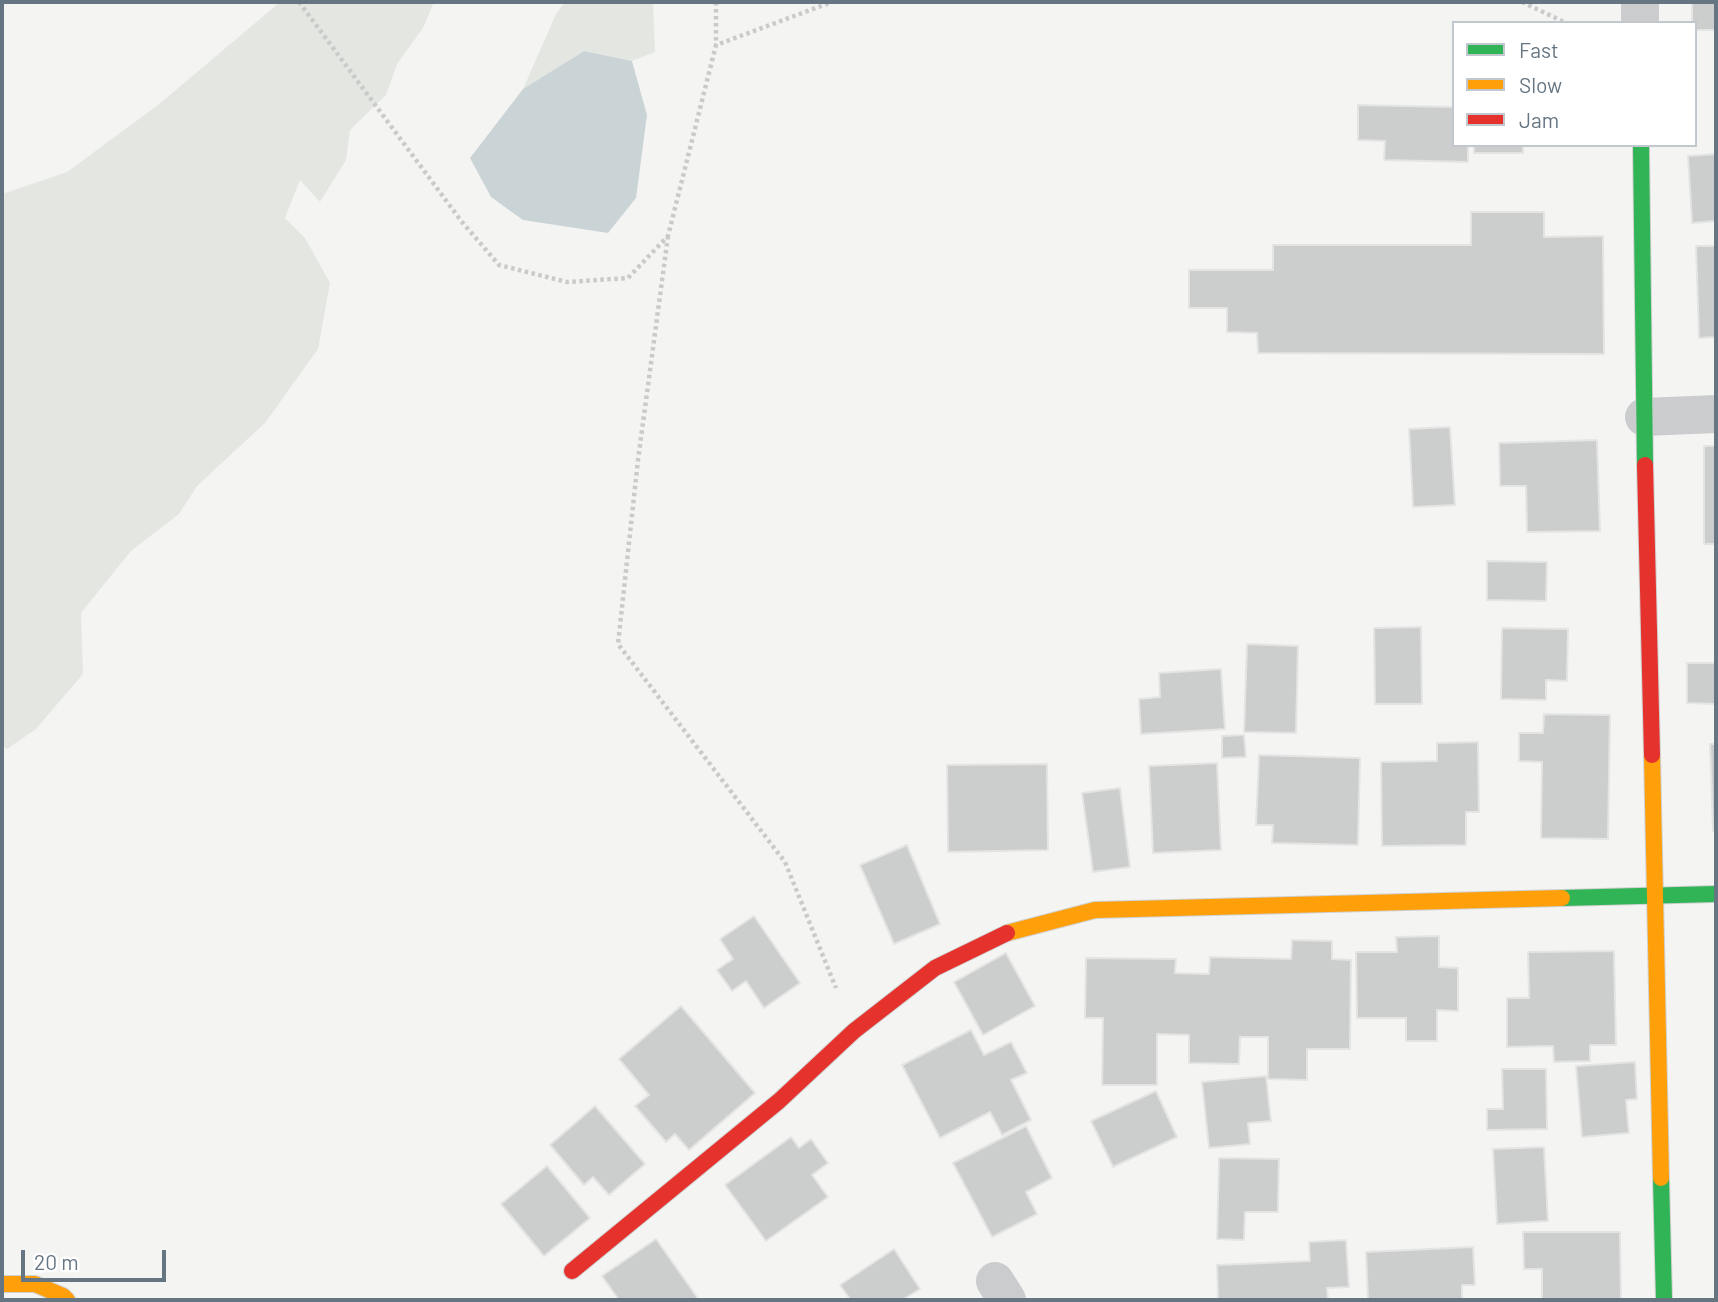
<!DOCTYPE html>
<html>
<head>
<meta charset="utf-8">
<style>
  body { margin:0 }
  #map { position:relative; width:1718px; height:1302px; overflow:hidden; background:#f4f5f3; font-family:Barlow,sans-serif }
  canvas { display:block }
  .frame { position:absolute; inset:0; border:4px solid #657582; pointer-events:none }
  .legend { position:absolute; left:1452px; top:21px; width:245px; height:126px; box-sizing:border-box; background:#fff; border:2px solid #c1c8cd; margin:0; padding:9px 12px; list-style:none; font-size:21px; color:#657582 }
  .legend li { display:flex; align-items:center; gap:14px; height:35px }
  .legend b { width:35px; border:2px solid #c1c8cd }
  .scale { position:absolute; left:21px; top:1250px; width:145px; height:32px; box-sizing:border-box; border:4px solid #657582; border-top:0; padding-left:9px; font-size:21px; line-height:24px; white-space:nowrap; color:#657582; -webkit-text-stroke:5px #fff; paint-order:stroke }
</style>
</head>
<body>
<div id="map">
<canvas width="1718" height="1302"></canvas>
<div class="frame"></div>
<ul class="legend">
<li><b style="height:9px;background:#30b455"></b>Fast</li>
<li><b style="height:9px;background:#ff9f0a"></b>Slow</li>
<li><b style="height:9px;background:#e5322d"></b>Jam</li>
</ul>
<div class="scale">20 m</div>
</div>
<script>
const ctx = document.querySelector('canvas').getContext('2d');
ctx.lineJoin = 'round';
function fillPath(path, color) {
  ctx.fillStyle = color;
  ctx.fill(path, 'evenodd');
}
function shape(rows) {
  const path = new Path2D();
  for (const r of rows) {
    path.moveTo(r[0], r[1]);
    for (let i = 2; i < r.length; i += 2) path.lineTo(r[i], r[i + 1]);
  }
  return path;
}
function trace(path, color, width, dash) {
  ctx.strokeStyle = color;
  ctx.lineWidth = width;
  ctx.lineCap = dash ? 'butt' : 'round';
  ctx.setLineDash(dash || []);
  ctx.stroke(path);
}
const green = shape([
  [280,2,434,2,423,28,397,64,386,95,350,130,346,160,320,202,300,180,285,218,305,238,330,283,318,349,265,423,197,486,179,514,131,551,81,613,83,674,36,729,7,749,2,746,2,194,67,172,158,105],
  [565,2,653,2,655,52,632,61,584,51,523,89,556,14]
]);
const water = shape([
  [584,51,632,61,647,115,636,198,608,233,523,220,491,197,470,158,523,89]
]);
const building = shape([
  [1692,2,1716,2,1716,30,1695,30,1695,23,1692,23,1692,2],
  [1358,105,1454,107,1454,145,1468,145,1468,162,1384,160,1385,141,1358,140,1358,105],
  [1474,145,1523,145,1523,153,1474,153,1474,145],
  [1716,154,1716,221,1692,223,1688,156,1716,154],
  [1471,212,1544,212,1544,237,1603,236,1604,354,1258,353,1257,333,1227,332,1227,308,1189,308,1189,270,1273,270,1273,245,1471,245,1471,212],
  [1696,246,1716,246,1716,337,1699,338,1696,246],
  [1450,427,1455,505,1413,507,1409,429,1450,427],
  [1597,440,1600,531,1527,532,1526,486,1500,486,1499,443,1597,440],
  [1704,446,1716,446,1716,544,1704,544,1704,446],
  [1487,561,1547,562,1546,601,1487,600,1487,561],
  [1421,627,1422,704,1375,704,1374,628,1421,627],
  [1502,628,1568,629,1567,681,1546,680,1546,700,1501,699,1502,628],
  [1247,644,1298,646,1296,733,1244,732,1247,644],
  [1687,663,1716,663,1716,704,1687,703,1687,663],
  [1221,669,1225,729,1141,734,1139,699,1160,697,1159,673,1221,669],
  [1544,714,1610,715,1608,839,1541,838,1542,762,1519,761,1519,733,1543,733,1544,714],
  [1244,735,1246,757,1222,758,1222,736,1244,735],
  [1478,742,1479,812,1466,812,1466,845,1382,846,1381,762,1437,761,1437,743,1478,742],
  [1710,744,1716,744,1716,831,1713,831,1710,744],
  [1259,755,1360,758,1358,845,1272,843,1273,825,1256,825,1259,755],
  [1217,763,1221,850,1153,853,1149,766,1217,763],
  [1047,764,1048,850,948,852,947,765,1047,764],
  [1120,788,1130,867,1093,872,1082,793,1120,788],
  [907,845,940,924,894,944,860,865,907,845],
  [754,916,800,983,764,1008,746,981,732,991,717,970,733,959,720,939,754,916],
  [1439,936,1439,967,1458,968,1458,1011,1437,1010,1437,1041,1406,1041,1406,1018,1357,1018,1356,952,1397,952,1396,937,1439,936],
  [1292,940,1332,941,1332,959,1351,960,1350,1049,1307,1049,1307,1080,1268,1079,1268,1037,1240,1037,1239,1064,1189,1063,1189,1035,1157,1034,1157,1085,1102,1085,1103,1018,1085,1018,1086,958,1176,959,1175,973,1209,974,1210,957,1291,959,1292,940],
  [1614,951,1616,1045,1590,1045,1590,1061,1554,1062,1553,1046,1507,1047,1507,998,1529,998,1528,952,1614,951],
  [1006,953,1035,1006,983,1035,954,982,1006,953],
  [681,1006,755,1093,689,1150,675,1134,666,1142,635,1106,649,1095,619,1059,681,1006],
  [971,1030,984,1055,1011,1042,1027,1073,1011,1080,1031,1120,1002,1135,990,1112,940,1138,902,1065,971,1030],
  [1635,1062,1637,1099,1626,1100,1629,1133,1582,1137,1576,1066,1635,1062],
  [1502,1069,1546,1069,1547,1129,1487,1130,1487,1109,1503,1109,1502,1069],
  [1266,1076,1271,1121,1248,1123,1250,1144,1209,1148,1202,1082,1266,1076],
  [1156,1091,1177,1137,1113,1167,1091,1121,1156,1091],
  [595,1106,645,1164,609,1195,593,1177,584,1185,550,1145,595,1106],
  [1026,1126,1052,1178,1026,1192,1037,1214,992,1237,953,1163,1026,1126],
  [791,1137,799,1148,811,1139,828,1163,812,1175,828,1197,766,1241,725,1185,791,1137],
  [1544,1147,1548,1221,1497,1224,1493,1149,1544,1147],
  [1219,1158,1279,1159,1278,1212,1245,1212,1244,1240,1217,1239,1219,1158],
  [547,1166,590,1218,544,1256,501,1204,547,1166],
  [1523,1232,1620,1232,1621,1300,1542,1300,1542,1269,1524,1269,1523,1232],
  [656,1239,699,1300,619,1300,602,1276,656,1239],
  [1346,1240,1349,1287,1327,1288,1328,1299,1218,1300,1217,1265,1310,1261,1309,1242,1346,1240],
  [1473,1247,1475,1285,1462,1285,1462,1300,1368,1300,1366,1252,1473,1247],
  [894,1249,920,1289,902,1300,848,1300,850,1299,840,1285,894,1249]
]);
const path = shape([
  [299,2,462,222,499,265,567,282,628,278,668,236,716,45,832,2],
  [716,2,716,45],
  [1522,2,1566,23],
  [668,236,638,460,618,644,785,862,836,988]
]);
const street = shape([
  [1640,2,1640,23],
  [1644,417,1716,414],
  [995,1281,1007,1300]
]);
const fast = shape([
  [1641,145,1645,465],
  [1562,898,1716,894],
  [1661,1178,1664,1300]
]);
const slow = shape([
  [1652,755,1661,1178],
  [1007,933,1095,910,1562,898],
  [2,1284,35,1284,63,1296,67,1300]
]);
const jam = shape([
  [1645,465,1652,755],
  [572,1271,779,1101,854,1031,935,968,1007,933]
]);
fillPath(green, '#e4e7e1');
fillPath(water, '#cad3d5');
fillPath(building, '#cccece');
trace(building, '#e4e4e3', 2);
trace(fast, '#d0d1d1', 18);
trace(slow, '#d0d1d1', 18);
trace(jam, '#d0d1d1', 18);
trace(path, '#c9cac9', 4.5, [3.5, 3.5]);
trace(street, '#cacccd', 38);
trace(fast, '#30b455', 16);
trace(slow, '#ff9f0a', 16);
trace(jam, '#e5322d', 16);
</script>
</body>
</html>
